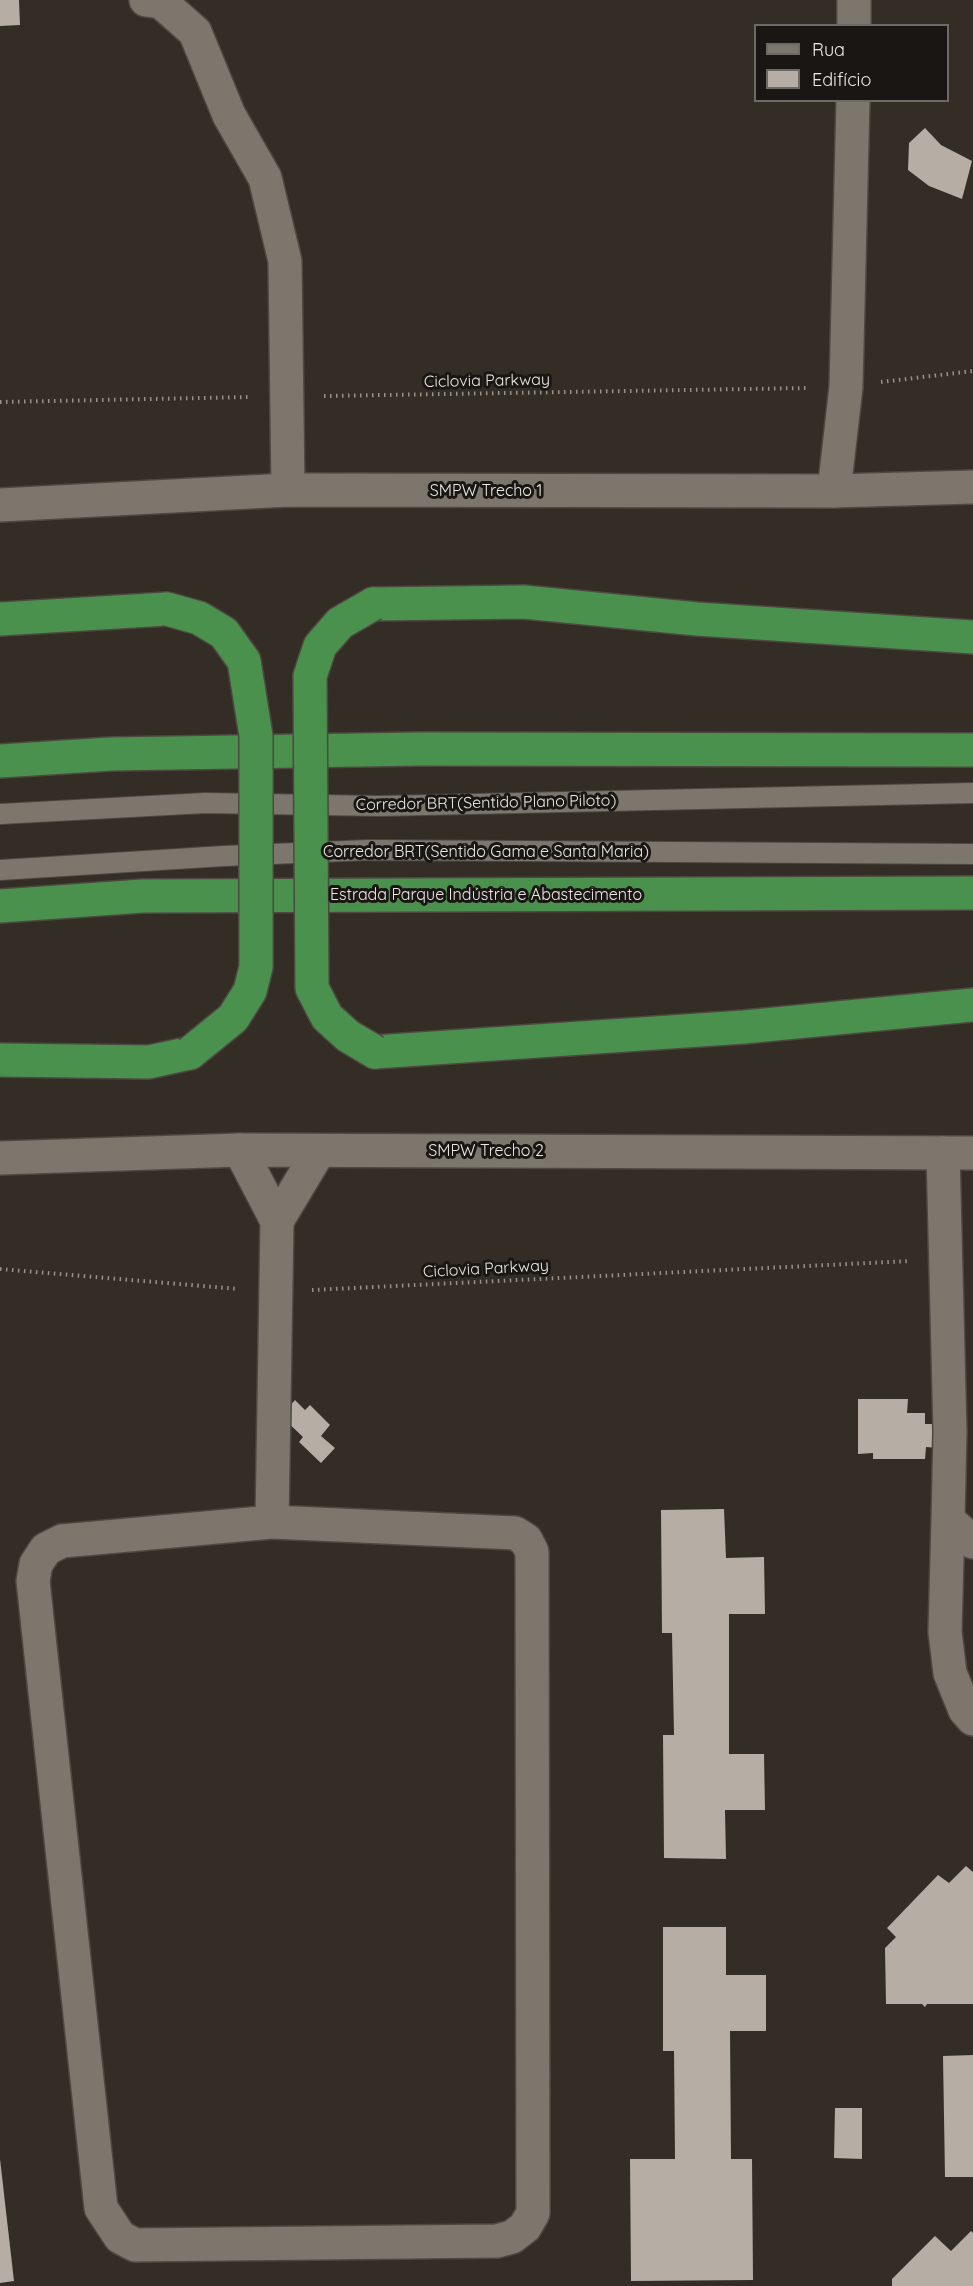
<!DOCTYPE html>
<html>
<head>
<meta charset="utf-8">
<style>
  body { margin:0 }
  #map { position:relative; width:973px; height:2286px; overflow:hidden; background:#332d26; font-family:Quicksand,sans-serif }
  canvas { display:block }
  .legend { position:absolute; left:754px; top:24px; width:195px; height:78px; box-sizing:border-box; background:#191613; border:2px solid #6d6a66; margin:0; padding:8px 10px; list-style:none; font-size:18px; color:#ece8e3 }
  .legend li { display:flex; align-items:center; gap:12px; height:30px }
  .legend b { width:30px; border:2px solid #6d6a66 }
</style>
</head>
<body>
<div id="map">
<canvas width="973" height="2286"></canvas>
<ul class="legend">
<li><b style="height:8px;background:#7c766d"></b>Rua</li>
<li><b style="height:16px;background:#b6ada5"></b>Edifício</li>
</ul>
</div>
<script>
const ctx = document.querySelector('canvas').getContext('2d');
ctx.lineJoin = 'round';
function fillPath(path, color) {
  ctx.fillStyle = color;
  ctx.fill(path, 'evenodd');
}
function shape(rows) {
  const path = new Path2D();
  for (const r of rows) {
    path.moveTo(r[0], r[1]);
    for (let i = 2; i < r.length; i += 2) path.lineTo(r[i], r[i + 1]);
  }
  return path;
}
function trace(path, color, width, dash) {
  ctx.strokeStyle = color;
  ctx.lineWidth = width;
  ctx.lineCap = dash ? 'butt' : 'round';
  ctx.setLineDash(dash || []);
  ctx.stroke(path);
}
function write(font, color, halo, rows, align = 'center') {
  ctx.font = font + ' Quicksand,sans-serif';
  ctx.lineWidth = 6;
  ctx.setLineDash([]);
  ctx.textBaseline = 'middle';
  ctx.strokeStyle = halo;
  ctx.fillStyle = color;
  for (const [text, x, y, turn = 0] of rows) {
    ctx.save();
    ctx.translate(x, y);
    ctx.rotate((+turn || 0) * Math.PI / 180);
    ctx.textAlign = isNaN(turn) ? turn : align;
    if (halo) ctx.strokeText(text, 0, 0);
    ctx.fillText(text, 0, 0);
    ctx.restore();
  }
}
const building = shape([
  [0,0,19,0,20,25,0,26],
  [925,128,941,145,972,161,962,199,929,186,908,170,909,143],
  [858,1399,908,1399,907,1413,925,1413,925,1424,937,1424,938,1448,926,1447,925,1459,873,1459,873,1453,858,1454],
  [295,1400,305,1410,310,1405,330,1425,321,1436,335,1448,321,1463,299,1442,303,1437,281,1416],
  [724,1509,726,1558,764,1557,765,1614,729,1614,729,1754,764,1754,765,1810,725,1810,726,1859,664,1858,663,1735,674,1735,672,1633,662,1633,661,1510],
  [966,1866,973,1872,973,2004,927,2004,925,2007,922,2004,886,2004,885,1948,896,1937,887,1928,938,1875,949,1883],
  [663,1927,726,1927,726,1975,766,1975,766,2031,730,2031,731,2159,752,2159,753,2280,631,2281,630,2159,675,2159,674,2051,663,2051],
  [973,2055,973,2177,945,2177,943,2056],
  [835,2108,862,2108,862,2159,834,2158],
  [0,2159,14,2281,0,2283],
  [971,2231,973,2233,973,2286,892,2286,892,2279,935,2236,951,2251]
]);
const path = shape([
  [881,382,973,371],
  [324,396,808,388],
  [0,402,250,397],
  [0,1269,238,1289],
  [312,1290,910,1261]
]);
const service = shape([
  [0,814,205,803,381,806,973,793],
  [0,870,224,856,369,850,973,854]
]);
const minor = shape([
  [146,0,161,2,195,32,229,115,265,178,285,261,288,490],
  [854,26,854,0],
  [834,491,846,387,853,100],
  [240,1150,277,1221],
  [943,1153,950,1432,948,1520,973,1542],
  [948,1520,945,1632,950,1673,965,1710,973,1719],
  [272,1522,515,1533,526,1540,532,1552,533,2213,525,2227,512,2237,497,2241,135,2245,120,2237,101,2208,33,1581,36,1564,46,1549,62,1541,272,1522],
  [272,1522,277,1221,319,1151]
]);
const tertiary = shape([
  [0,505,288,490,834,491,973,487],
  [0,1158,240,1150,973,1153]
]);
const trunk = shape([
  [373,604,524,602,697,619,973,637],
  [0,619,167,609],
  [0,761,111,754,420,749,973,750],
  [0,906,143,896,973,893],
  [375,1052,744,1027,973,1005],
  [0,1060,149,1062,190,1053]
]);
const trunkBridge = shape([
  [373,604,340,623,320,646,310,676,312,988,327,1017,348,1036,375,1052],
  [167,609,199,618,224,633,244,661,256,736,256,967,250,991,233,1018,190,1053]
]);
const streetNames = [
  ["Ciclovia Parkway",487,381,-1],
  ["SMPW Trecho 1",486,491],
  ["Corredor BRT(Sentido Plano Piloto)",486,803,-1],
  ["Corredor BRT(Sentido Gama e Santa Maria)",486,852],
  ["Estrada Parque Indústria e Abastecimento",486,895],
  ["SMPW Trecho 2",486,1151],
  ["Ciclovia Parkway",486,1269,-3]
];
fillPath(building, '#b6ada5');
trace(service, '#4d4842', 22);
trace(minor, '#4d4842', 36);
trace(tertiary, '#4d4842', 36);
trace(trunk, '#4d4842', 36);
trace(path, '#97928c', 4, [1.5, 4.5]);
trace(service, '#7c766d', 20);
trace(minor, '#7c766d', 33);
trace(tertiary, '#7c766d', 33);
trace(trunk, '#4a914e', 33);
trace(trunkBridge, '#4d4842', 36, []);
trace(trunkBridge, '#4a914e', 33);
write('16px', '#ece8e3', '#191613', streetNames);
</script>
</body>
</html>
